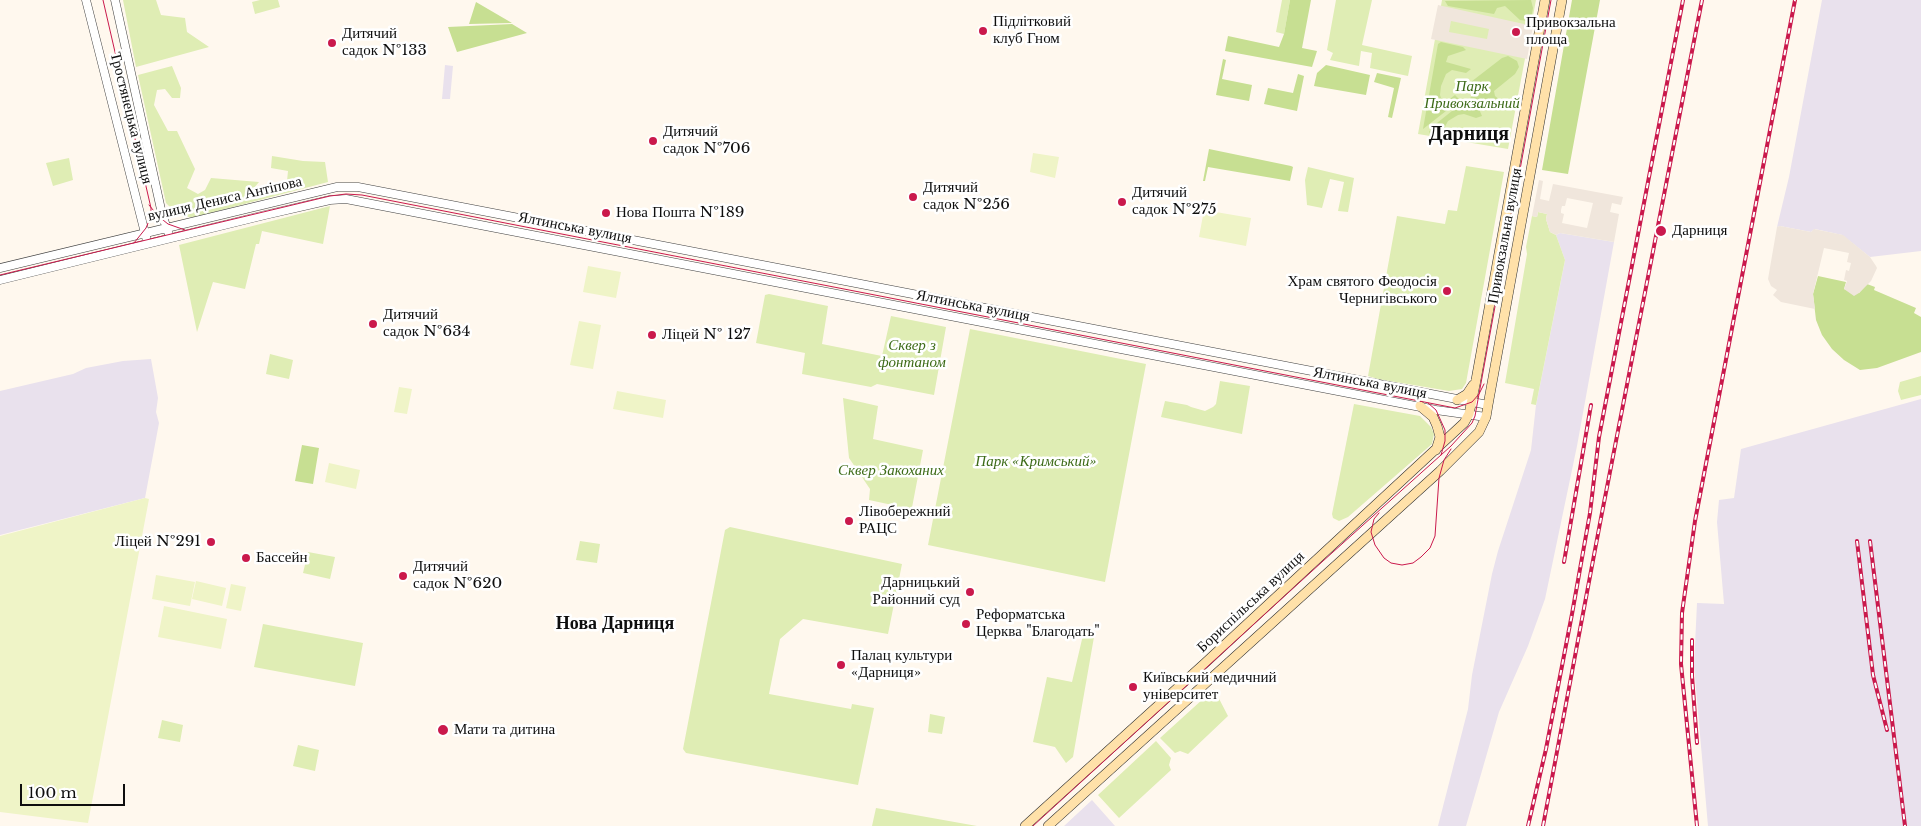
<!DOCTYPE html>
<html>
<head>
<meta charset="utf-8">
<style>
  body { margin:0 }
  #map { position:relative; width:1921px; height:826px; overflow:hidden; background:#fff8ee; font-family:"Libre Baskerville",serif }
  canvas { display:block }
  .scale { position:absolute; left:20px; top:784px; width:105px; height:22px; box-sizing:border-box; border:2px solid #0e0e0e; border-top:0; padding-left:6px; font-size:15px; line-height:18px; white-space:nowrap; color:#0e0e0e; -webkit-text-stroke:4px #fff; paint-order:stroke }
</style>
</head>
<body>
<div id="map">
<canvas width="1921" height="826"></canvas>
<div class="scale">100 m</div>
</div>
<script>
const ctx = document.querySelector('canvas').getContext('2d');
ctx.lineJoin = 'round';
function fillPath(path, color) {
  ctx.fillStyle = color;
  ctx.fill(path, 'evenodd');
}
function shape(rows) {
  const path = new Path2D();
  for (const r of rows) {
    path.moveTo(r[0], r[1]);
    for (let i = 2; i < r.length; i += 2) path.lineTo(r[i], r[i + 1]);
  }
  return path;
}
function trace(path, color, width, dash) {
  ctx.strokeStyle = color;
  ctx.lineWidth = width;
  ctx.lineCap = dash ? 'butt' : 'round';
  ctx.setLineDash(dash || []);
  ctx.stroke(path);
}
function write(font, color, halo, rows, align = 'center') {
  ctx.font = font + ' "Libre Baskerville",serif';
  ctx.lineWidth = 5;
  ctx.setLineDash([]);
  ctx.textBaseline = 'middle';
  ctx.strokeStyle = halo;
  ctx.fillStyle = color;
  for (const [text, x, y, turn = 0] of rows) {
    ctx.save();
    ctx.translate(x, y);
    ctx.rotate((+turn || 0) * Math.PI / 180);
    ctx.textAlign = isNaN(turn) ? turn : align;
    if (halo) ctx.strokeText(text, 0, 0);
    ctx.fillText(text, 0, 0);
    ctx.restore();
  }
}
const industrial = shape([
  [1822,0,1921,0,1921,251,1870,257,1842,235,1815,229,1811,232,1780,226,1777,227,1789,177],
  [445,65,453,66,450,99,442,99],
  [1560,233,1614,242,1577,446,1545,599,1528,646,1499,712,1466,826,1438,826,1468,709,1472,675,1492,574,1498,551,1531,450,1536,405,1565,260,1556,235],
  [151,359,158,398,156,412,159,423,145,498,0,535,0,391,73,374,86,368,123,361],
  [1921,399,1921,826,1708,826,1694,666,1697,603,1724,604,1717,522,1719,500,1734,498,1741,449],
  [1092,800,1115,826,1064,826]
]);
const green = shape([
  [123,0,156,0,161,15,185,18,187,32,209,47,136,67],
  [260,0,278,0,280,7,255,14,252,2],
  [1282,0,1290,0,1284,34,1276,32],
  [1336,0,1372,0,1362,45,1412,56,1408,76,1370,68,1372,53,1361,51,1359,66,1330,60,1333,53,1327,50],
  [1442,0,1536,0,1508,149,1418,134],
  [172,66,181,88,180,98,172,98,165,89,157,90,154,105,168,131,177,131,195,169,187,188,198,194,205,190,211,178,259,182,254,188,258,191,264,186,274,186,279,182,287,181,288,171,271,168,272,156,303,161,325,162,328,182,195,217,184,217,176,213,166,203,138,75],
  [69,158,73,180,53,186,46,163],
  [1466,166,1504,172,1466,383,1462,389,1449,391,1378,379,1368,376,1397,216,1445,224,1448,210,1457,211],
  [1308,167,1354,178,1348,212,1338,211,1344,182,1330,179,1322,208,1307,205,1305,180],
  [330,206,323,244,262,231,259,244,256,244,245,289,213,282,197,332,179,245],
  [1538,212,1547,214,1546,219,1550,232,1556,235,1565,260,1536,405,1531,404,1534,389,1505,383,1527,254,1526,247,1532,216,1537,217],
  [769,294,828,306,822,344,882,356,891,316,946,327,934,395,877,384,871,387,802,374,805,353,756,343,765,295],
  [970,329,1146,364,1105,582,928,545],
  [270,354,293,360,289,379,266,374],
  [1921,376,1921,395,1901,400,1898,391,1900,382],
  [1220,381,1250,386,1242,434,1161,417,1165,401,1187,405,1191,407,1205,411,1213,407,1216,404],
  [843,398,878,406,873,439,923,450,910,518,896,515,897,506,869,500,870,489,849,458],
  [1354,404,1420,416,1431,427,1434,434,1432,444,1348,517,1339,521,1333,518,1332,514],
  [730,527,902,564,888,634,803,619,780,639,769,694,851,709,852,704,874,708,858,785,686,753,683,749,725,530],
  [580,541,600,544,597,563,576,560],
  [308,552,335,557,330,579,303,573],
  [263,624,363,643,355,686,254,667],
  [1083,635,1094,637,1073,757,1066,763,1055,747,1033,742,1047,677,1072,682],
  [1214,689,1228,716,1188,754,1180,751,1175,753,1160,738],
  [930,714,945,717,942,734,928,732],
  [162,720,183,725,180,742,158,738],
  [1156,741,1171,758,1169,765,1171,770,1119,818,1098,795],
  [298,745,319,750,315,771,293,766],
  [876,808,977,826,872,826]
]);
const forest = shape([
  [1290,0,1311,0,1302,48,1317,51,1312,67,1225,51,1228,36,1279,47,1284,34],
  [1531,0,1533,8,1531,20,1528,21,1520,20,1505,6,1497,8,1494,14,1448,6,1445,1],
  [1572,0,1600,0,1568,174,1542,170],
  [476,2,512,23,469,24],
  [512,24,527,33,457,52,448,27],
  [1441,42,1463,47,1466,50,1448,56,1446,62,1471,69,1466,73,1452,70,1446,74,1441,86,1440,95,1443,104,1455,95,1460,100,1423,129,1438,44],
  [1508,56,1517,61,1519,67,1515,74,1494,91,1495,96,1501,101,1496,105,1492,106,1473,101,1470,98,1475,94,1468,90,1467,85,1502,58],
  [1223,59,1226,60,1222,79,1252,85,1249,101,1216,95],
  [1326,65,1370,75,1366,95,1314,86,1317,73],
  [1377,73,1401,78,1392,118,1388,117,1394,88,1374,82],
  [1298,74,1304,76,1297,111,1264,104,1268,88,1293,93],
  [1462,103,1479,109,1482,116,1476,118,1464,114,1458,115,1448,121,1440,136,1431,134,1429,132,1432,127],
  [1209,149,1291,166,1293,167,1290,181,1208,167,1205,181,1203,181],
  [1818,276,1846,282,1844,289,1859,293,1867,284,1875,287,1874,290,1916,308,1914,313,1921,317,1921,352,1877,368,1860,370,1844,360,1832,349,1822,335,1816,320,1813,294],
  [302,445,319,448,313,484,295,481]
]);
const pitch = shape([
  [1033,153,1059,157,1055,178,1030,172],
  [1204,210,1251,218,1246,246,1199,237],
  [588,266,621,272,616,298,583,292],
  [579,321,601,325,593,369,570,365],
  [399,387,412,389,407,414,394,412],
  [617,391,666,400,663,418,613,409],
  [329,463,360,470,356,489,325,482],
  [145,498,149,499,88,823,0,812,0,536],
  [156,575,195,582,190,606,152,599],
  [196,581,226,588,222,606,192,599],
  [231,584,246,587,241,611,226,608],
  [164,606,227,619,221,649,158,637]
]);
const plaza = shape([
  [1438,5,1533,26,1527,59,1431,39],
  [1451,21,1489,29,1487,39,1449,32],
  [1539,180,1543,181,1540,199,1549,201,1553,184,1623,197,1621,205,1612,203,1610,212,1619,214,1614,242,1560,233,1556,235,1550,232,1546,219,1547,214,1538,212,1537,217,1532,216],
  [1567,198,1593,203,1587,228,1562,223,1564,214,1561,213,1561,210,1562,206,1565,206],
  [1780,226,1811,232,1814,229,1843,235,1870,257,1876,266,1877,268,1871,281,1859,293,1854,296,1844,289,1847,281,1844,280,1846,270,1849,271,1851,263,1847,262,1849,253,1824,248,1813,294,1815,309,1781,302,1773,295,1777,290,1771,286,1768,279,1777,227]
]);
const tertiary = shape([
  [86,0,146,237],
  [115,0,162,214,168,232],
  [0,268,337,187,358,187,1488,405],
  [0,280,265,215,330,200,346,199,1436,410,1486,417]
]);
const secondary = shape([
  [1457,400,1467,394,1473,385],
  [1420,406,1433,417,1437,426,1440,437,1436,450],
  [1025,826,1205,663,1464,423,1469,414,1476,380,1545,0],
  [1048,826,1440,471,1479,432,1486,417,1488,405,1562,0]
]);
const tram = shape([
  [103,0,151,208,151,216,146,228,134,243],
  [149,205,158,216,168,224,185,230],
  [0,275,330,196,346,194,362,195,577,237,1455,408,1472,402,1479,394,1484,384],
  [1428,403,1436,410,1445,430,1445,441,1441,455],
  [1379,513,1374,519,1371,532,1375,545,1384,558,1391,563,1402,565,1413,563,1421,557,1430,548,1435,536,1439,478,1444,460,1451,449],
  [1033,826,1323,561,1451,446,1472,423,1475,416,1479,394,1551,0]
]);
const rail = shape([
  [1857,541,1873,675,1887,730],
  [1870,541,1905,826],
  [1564,562,1591,405],
  [1692,640,1692,676,1697,743],
  [1528,826,1546,749,1572,614,1590,513,1599,437,1683,0],
  [1543,826,1601,518,1702,0],
  [1697,826,1681,664,1682,613,1695,521,1795,0]
]);
const markers = [
  [983,31,5,"#ca194c"],
  [1516,32,5,"#ca194c"],
  [332,43,5,"#ca194c"],
  [653,141,5,"#ca194c"],
  [913,197,5,"#ca194c"],
  [1122,202,5,"#ca194c"],
  [606,213,5,"#ca194c"],
  [1661,231,6,"#ca194c"],
  [1447,291,5,"#ca194c"],
  [373,324,5,"#ca194c"],
  [652,335,5,"#ca194c"],
  [849,521,5,"#ca194c"],
  [211,542,5,"#ca194c"],
  [246,558,5,"#ca194c"],
  [403,576,5,"#ca194c"],
  [970,592,5,"#ca194c"],
  [966,624,5,"#ca194c"],
  [841,665,5,"#ca194c"],
  [1133,687,5,"#ca194c"],
  [443,730,6,"#ca194c"]
];
const poiNames = [
  ["Підлітковий",993,22],
  ["клуб Гном",993,39],
  ["Привокзальна",1526,23],
  ["площа",1526,40],
  ["Дитячий",342,34],
  ["садок №133",342,51],
  ["Дитячий",663,132],
  ["садок №706",663,149],
  ["Дитячий",923,188],
  ["садок №256",923,205],
  ["Дитячий",1132,193],
  ["садок №275",1132,210],
  ["Нова Пошта №189",616,213],
  ["Дарниця",1672,231],
  ["Храм святого Феодосія",1437,282,"right"],
  ["Чернигівського",1437,299,"right"],
  ["Дитячий",383,315],
  ["садок №634",383,332],
  ["Ліцей № 127",662,335],
  ["Лівобережний",859,512],
  ["РАЦС",859,529],
  ["Ліцей №291",201,542,"right"],
  ["Бассейн",256,558],
  ["Дитячий",413,567],
  ["садок №620",413,584],
  ["Дарницький",960,583,"right"],
  ["Районний суд",960,600,"right"],
  ["Реформатська",976,615],
  ["Церква \"Благодать\"",976,632],
  ["Палац культури",851,656],
  ["«Дарниця»",851,673],
  ["Київський медичний",1143,678],
  ["університет",1143,695],
  ["Мати та дитина",454,730]
];
const parkNames = [
  ["Парк",1472,87],
  ["Привокзальний",1472,104],
  ["Сквер з",912,346],
  ["фонтаном",912,363],
  ["Парк «Кримський»",1036,462],
  ["Сквер Закоханих",891,471]
];
const streetNames = [
  ["Тростянецька вулиця",131,118,76],
  ["вулиця Дениса Антіпова",225,199,-13],
  ["Ялтинська вулиця",575,228,11],
  ["Привокзальна вулиця",1505,236,-80],
  ["Ялтинська вулиця",973,306,11],
  ["Ялтинська вулиця",1370,383,11],
  ["Бориспільська вулиця",1251,602,-43]
];
const quarterNames = [
  ["Нова Дарниця",615,624]
];
const districtNames = [
  ["Дарниця",1469,134]
];
fillPath(industrial, '#e9e1ed');
fillPath(green, '#dfedb4');
fillPath(forest, '#c7df92');
fillPath(pitch, '#eff4c7');
fillPath(plaza, '#f0e6dc');
trace(tertiary, '#414141', 9);
trace(secondary, '#303030', 10);
trace(tertiary, '#fff', 8);
trace(secondary, '#ffe1a9', 9);
trace(tram, '#ca194c', 1);
trace(rail, '#ca194c', 4);
trace(rail, '#fff', 2, [5.5]);
for (const [x, y, r, color] of markers) {
  const dot = new Path2D();
  dot.arc(x, y, r, 0, 2 * Math.PI);
  ctx.fillStyle = color;
  ctx.fill(dot);
  trace(dot, '#fff', 2);
}
write('15px', '#0e0e0e', '#fff', poiNames, 'left');
write('italic 15px', '#3d6b18', '#fff', parkNames);
write('15px', '#0e0e0e', '#fff', streetNames);
write('bold 18px', '#0e0e0e', '#fff', quarterNames);
write('bold 20px', '#0e0e0e', '#fff', districtNames);
</script>
</body>
</html>
